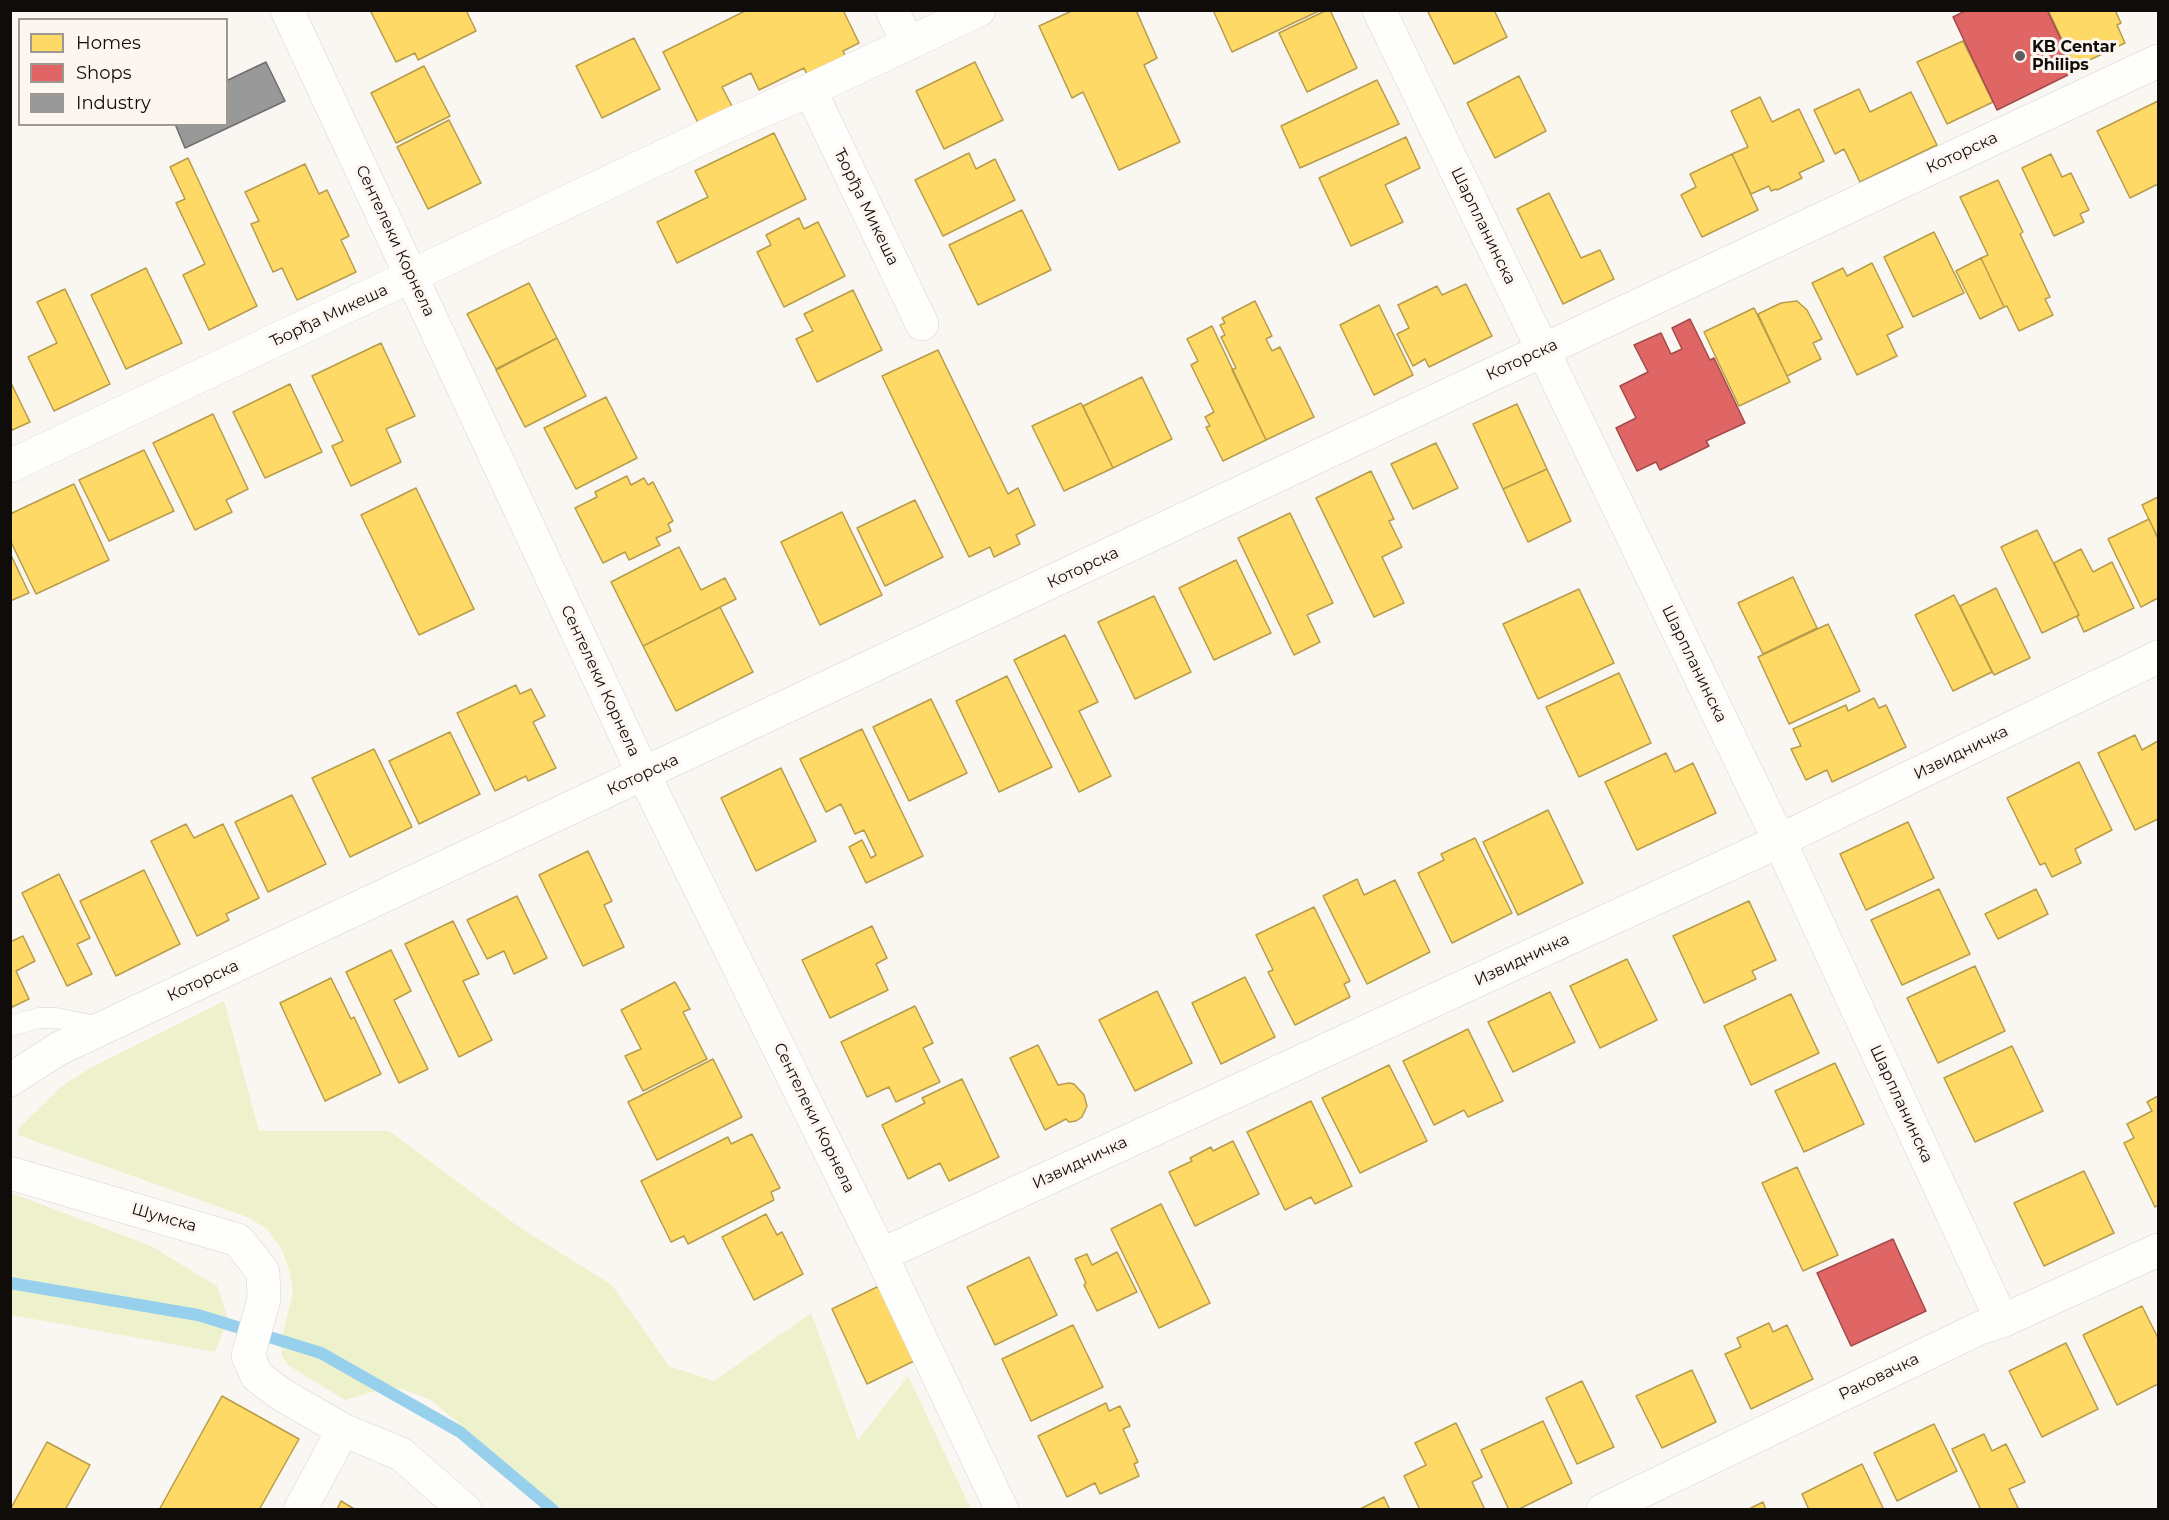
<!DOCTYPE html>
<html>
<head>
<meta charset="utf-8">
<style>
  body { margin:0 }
  #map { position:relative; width:2169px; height:1520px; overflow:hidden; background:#faf6f2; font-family:Montserrat,sans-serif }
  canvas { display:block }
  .frame { position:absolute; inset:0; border:12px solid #0f0c0a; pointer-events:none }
  .legend { position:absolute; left:18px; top:18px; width:210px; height:108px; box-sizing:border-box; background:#fdf5ef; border:2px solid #9e9893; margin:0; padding:8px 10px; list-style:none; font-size:18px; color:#0f0c0a }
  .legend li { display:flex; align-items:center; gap:12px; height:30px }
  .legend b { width:30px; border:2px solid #9e9893 }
</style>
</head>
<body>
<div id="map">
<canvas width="2169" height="1520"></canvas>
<div class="frame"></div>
<ul class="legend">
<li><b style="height:16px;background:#ffd966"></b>Homes</li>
<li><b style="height:16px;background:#e06666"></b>Shops</li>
<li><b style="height:16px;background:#999"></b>Industry</li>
</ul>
</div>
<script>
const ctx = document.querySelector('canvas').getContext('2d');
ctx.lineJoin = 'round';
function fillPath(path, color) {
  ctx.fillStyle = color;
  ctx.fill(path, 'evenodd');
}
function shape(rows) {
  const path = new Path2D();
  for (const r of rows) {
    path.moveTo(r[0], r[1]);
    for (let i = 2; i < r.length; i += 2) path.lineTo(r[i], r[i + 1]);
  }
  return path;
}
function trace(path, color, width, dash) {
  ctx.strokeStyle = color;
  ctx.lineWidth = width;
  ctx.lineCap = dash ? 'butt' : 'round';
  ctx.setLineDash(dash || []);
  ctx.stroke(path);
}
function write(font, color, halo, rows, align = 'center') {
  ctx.font = font + ' Montserrat,sans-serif';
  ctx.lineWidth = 6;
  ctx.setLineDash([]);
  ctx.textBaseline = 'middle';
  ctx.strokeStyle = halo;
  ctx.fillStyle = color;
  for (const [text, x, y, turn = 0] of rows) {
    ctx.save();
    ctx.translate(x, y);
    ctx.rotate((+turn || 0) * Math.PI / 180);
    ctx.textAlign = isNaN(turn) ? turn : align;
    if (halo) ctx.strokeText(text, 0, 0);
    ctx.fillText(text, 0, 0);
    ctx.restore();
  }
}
const green = shape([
  [224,1001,259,1131,389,1131,519,1227,612,1285,669,1366,714,1381,811,1313,858,1440,908,1376,971,1509,560,1509,431,1400,400,1388,371,1392,345,1400,288,1365,282,1356,281,1341,293,1292,290,1273,282,1250,268,1230,250,1218,18,1135,19,1128,61,1087,92,1067],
  [11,1193,151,1246,217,1286,228,1319,215,1352,11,1315]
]);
const homes = shape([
  [370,10,466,10,476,31,418,60,415,53,396,62,370,10],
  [747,10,843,10,859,43,843,51,848,62,810,81,804,68,759,90,751,73,722,87,733,108,699,125,663,52,747,10],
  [1074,10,1136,10,1157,58,1144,65,1180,142,1119,170,1083,92,1072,98,1039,26,1074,10],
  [1213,10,1321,10,1232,52,1213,10],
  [1327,10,1330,10,1357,68,1307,92,1279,33,1327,10],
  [1427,10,1494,10,1507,37,1454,64,1427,10],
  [2048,10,2115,10,2121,23,2117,25,2125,43,2075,67,2048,10],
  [634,38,660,89,602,118,576,66,634,38],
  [1963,41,1993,102,1947,124,1917,62,1963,41],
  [975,62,1003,120,944,149,916,91,975,62],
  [424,66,450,116,396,143,371,93,424,66],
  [1519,76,1546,131,1495,158,1467,103,1519,76],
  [1377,80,1399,124,1300,168,1281,126,1377,80],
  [1859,89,1870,112,1911,92,1937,145,1860,182,1844,149,1835,154,1814,110,1859,89],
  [1760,97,1772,122,1799,109,1824,161,1799,173,1802,178,1777,190,1776,189,1771,191,1769,186,1751,194,1732,154,1748,147,1731,111,1760,97],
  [2158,101,2158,184,2130,198,2097,131,2158,101],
  [449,120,481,183,428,209,397,147,449,120],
  [774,133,806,199,677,263,657,222,708,197,695,171,774,133],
  [1406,137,1420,168,1385,185,1403,222,1351,246,1319,178,1406,137],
  [969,153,976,169,995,159,1015,200,943,236,915,180,969,153],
  [1732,154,1758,210,1702,237,1681,195,1696,187,1690,174,1732,154],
  [2051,154,2062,177,2071,173,2089,210,2080,214,2084,222,2054,236,2022,168,2051,154],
  [188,158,257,306,209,330,183,275,205,264,176,203,185,199,170,167,188,158],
  [305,164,319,194,327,190,349,236,341,240,356,272,297,300,282,268,273,272,251,224,259,221,245,192,305,164],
  [1998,180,2023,232,2020,234,2050,297,2045,299,2053,315,2019,331,2007,306,2004,307,1981,258,1988,255,1960,197,1998,180],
  [1549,193,1581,258,1600,250,1614,279,1563,304,1517,209,1549,193],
  [1022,210,1051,270,978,305,949,245,1022,210],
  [799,218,804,229,818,222,845,276,784,307,757,252,771,245,766,235,799,218],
  [1934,232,1964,293,1913,317,1884,257,1934,232],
  [1981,258,2004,307,1980,319,1956,271,1981,258],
  [1872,263,1903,327,1887,335,1897,356,1857,375,1812,283,1843,268,1847,276,1872,263],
  [146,268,182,343,126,369,91,295,146,268],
  [529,283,557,338,496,369,467,314,529,283],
  [1466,284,1492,336,1429,367,1425,359,1413,366,1397,334,1409,328,1398,305,1437,286,1442,295,1466,284],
  [65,289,110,384,54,411,28,357,57,343,37,302,65,289],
  [853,290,882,350,817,382,796,339,813,331,804,314,853,290],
  [1255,301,1272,336,1266,339,1272,351,1280,347,1314,417,1266,440,1232,370,1236,368,1221,337,1225,335,1220,325,1225,323,1222,318,1255,301],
  [1797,301,1807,310,1822,339,1813,343,1821,359,1787,376,1758,314,1781,303,1797,301],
  [1379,305,1413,375,1374,395,1340,325,1379,305],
  [1754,308,1790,382,1739,406,1704,332,1754,308],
  [1212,326,1266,440,1223,461,1206,427,1210,426,1205,417,1214,412,1191,365,1198,361,1187,339,1212,326],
  [557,338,586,396,525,427,496,370,557,338],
  [381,343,415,416,386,429,401,462,351,486,332,446,343,441,312,376,381,343],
  [938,350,1008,494,1018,488,1035,525,1016,535,1020,544,994,557,990,547,969,557,882,376,938,350],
  [1142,377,1172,439,1113,468,1083,406,1142,377],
  [10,381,30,422,10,431,10,381],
  [290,384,322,452,265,478,233,412,290,384],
  [606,397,637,458,576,489,544,428,606,397],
  [1081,403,1113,468,1064,491,1032,426,1081,403],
  [1517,404,1547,469,1503,489,1473,424,1517,404],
  [213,414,248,489,226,500,232,512,195,530,153,443,213,414],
  [1436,443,1458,488,1413,509,1391,464,1436,443],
  [144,450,174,511,109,541,79,480,144,450],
  [1547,469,1571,521,1528,542,1503,489,1547,469],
  [1371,471,1394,519,1389,521,1402,547,1382,557,1404,603,1374,617,1316,498,1371,471],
  [627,476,631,485,644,478,648,485,653,482,673,521,668,524,671,531,656,538,660,545,629,560,625,552,603,563,575,508,597,497,595,492,627,476],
  [74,484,109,560,36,594,10,540,10,514,74,484],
  [416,488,474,609,419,635,361,515,416,488],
  [2158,497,2158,538,2142,505,2158,497],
  [915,500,943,557,885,586,857,528,915,500],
  [842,512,882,595,820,625,781,542,842,512],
  [1290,513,1333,603,1307,615,1320,642,1294,655,1238,538,1290,513],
  [2149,519,2158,539,2158,598,2141,607,2108,539,2149,519],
  [2037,530,2079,615,2042,633,2001,547,2037,530],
  [679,547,701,590,725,578,736,599,643,646,611,582,679,547],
  [2081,549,2093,572,2112,562,2134,608,2084,632,2077,617,2079,615,2054,563,2081,549],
  [10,553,29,593,10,601,10,553],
  [1236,560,1271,633,1214,660,1179,588,1236,560],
  [1793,577,1817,628,1763,654,1738,603,1793,577],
  [1996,588,2030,658,1994,675,1960,606,1996,588],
  [1579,589,1614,663,1538,699,1503,624,1579,589],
  [1954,595,1992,672,1953,691,1915,615,1954,595],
  [1154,596,1191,672,1135,699,1098,622,1154,596],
  [720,607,753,672,676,711,643,646,720,607],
  [1828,624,1860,691,1789,724,1758,657,1828,624],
  [1065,635,1098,702,1079,711,1111,776,1079,792,1014,660,1065,635],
  [1619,673,1651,743,1579,777,1546,707,1619,673],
  [1007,676,1052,767,999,792,956,701,1007,676],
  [516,685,520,694,531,689,545,716,533,722,556,768,528,781,526,776,495,791,457,713,516,685],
  [1874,698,1879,708,1886,705,1906,747,1832,782,1827,770,1806,780,1791,749,1801,746,1793,729,1846,705,1848,711,1874,698],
  [931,699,967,773,909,801,873,727,931,699],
  [862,729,923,856,866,883,849,847,862,840,871,858,876,855,864,830,855,834,841,804,826,812,800,759,862,729],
  [450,732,480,794,419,824,389,761,450,732],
  [2135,735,2142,750,2158,741,2158,819,2135,830,2098,753,2135,735],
  [374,749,412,827,350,857,312,778,374,749],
  [1666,753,1675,772,1693,763,1716,813,1637,850,1605,782,1666,753],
  [2079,762,2112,830,2075,849,2081,863,2052,877,2045,863,2040,865,2007,798,2079,762],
  [781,768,816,841,756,871,721,798,781,768],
  [292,795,326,864,268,892,235,822,292,795],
  [1548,810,1583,883,1518,915,1483,842,1548,810],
  [1908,822,1934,878,1866,910,1840,854,1908,822],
  [186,824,194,838,223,824,259,898,226,914,229,920,197,936,151,841,186,824],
  [1475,838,1512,913,1452,943,1418,873,1444,860,1441,854,1475,838],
  [588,851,612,901,604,905,624,947,583,966,539,875,588,851],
  [144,870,180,944,116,976,80,901,144,870],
  [59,874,90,938,77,944,92,974,67,986,22,893,59,874],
  [1357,879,1364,895,1395,880,1430,952,1367,984,1323,896,1357,879],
  [1939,889,1970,954,1902,985,1871,920,1939,889],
  [2036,889,2048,914,1998,939,1985,914,2036,889],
  [517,896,547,958,514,974,504,951,487,959,467,920,517,896],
  [1749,901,1776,960,1752,971,1756,979,1704,1003,1673,936,1749,901],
  [1314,907,1350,981,1344,984,1350,997,1295,1025,1268,972,1273,970,1256,935,1314,907],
  [453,921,479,974,463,981,492,1040,459,1057,405,944,453,921],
  [872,926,887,958,876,964,888,990,830,1018,802,960,872,926],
  [23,936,35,961,16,971,29,999,10,1008,10,942,23,936],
  [391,950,411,991,394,1000,428,1069,399,1083,346,972,391,950],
  [1627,959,1657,1020,1600,1048,1570,986,1627,959],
  [1975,966,2005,1031,1938,1063,1907,998,1975,966],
  [1245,977,1275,1037,1221,1064,1192,1003,1245,977],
  [331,978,351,1019,354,1017,381,1074,325,1101,280,1003,331,978],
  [675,982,690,1009,683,1012,707,1059,643,1091,625,1056,641,1049,621,1010,675,982],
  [1157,991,1192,1063,1135,1091,1099,1020,1157,991],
  [1550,992,1575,1042,1513,1072,1488,1022,1550,992],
  [1791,994,1819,1053,1751,1085,1724,1026,1791,994],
  [915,1006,933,1043,923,1048,940,1082,896,1102,889,1087,867,1097,841,1042,915,1006],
  [1468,1029,1503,1101,1468,1117,1464,1110,1434,1125,1403,1061,1468,1029],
  [1038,1045,1058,1085,1069,1083,1074,1084,1084,1095,1087,1106,1082,1117,1076,1121,1069,1122,1066,1119,1045,1130,1010,1058,1038,1045],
  [2012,1046,2043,1111,1975,1142,1944,1078,2012,1046],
  [713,1059,742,1117,657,1160,628,1102,713,1059],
  [1835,1063,1864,1124,1804,1152,1775,1091,1835,1063],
  [1389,1065,1427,1141,1360,1173,1322,1098,1389,1065],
  [962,1079,999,1157,949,1181,940,1163,908,1179,882,1125,925,1103,922,1098,962,1079],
  [2158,1096,2158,1205,2155,1207,2124,1143,2134,1138,2127,1124,2152,1111,2147,1102,2158,1096],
  [1311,1101,1352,1186,1315,1204,1311,1197,1285,1210,1247,1132,1311,1101],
  [752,1134,780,1188,771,1192,774,1200,688,1244,684,1236,671,1242,641,1181,728,1137,731,1144,752,1134],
  [1233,1141,1259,1194,1195,1226,1169,1172,1192,1161,1190,1158,1211,1147,1213,1151,1233,1141],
  [1797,1167,1838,1255,1803,1271,1762,1183,1797,1167],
  [2084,1171,2114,1233,2044,1266,2014,1203,2084,1171],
  [1161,1204,1210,1303,1159,1328,1111,1229,1161,1204],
  [766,1214,777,1235,782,1232,803,1274,754,1300,722,1237,766,1214],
  [1117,1252,1137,1292,1097,1311,1084,1285,1086,1283,1075,1259,1087,1254,1092,1265,1117,1252],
  [1029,1257,1057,1315,995,1345,967,1287,1029,1257],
  [879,1286,914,1361,867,1384,832,1309,879,1286],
  [2142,1306,2158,1338,2158,1384,2117,1405,2083,1335,2142,1306],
  [1769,1323,1773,1332,1787,1325,1813,1379,1751,1409,1725,1354,1741,1347,1737,1338,1769,1323],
  [1073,1325,1103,1387,1031,1421,1002,1359,1073,1325],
  [2066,1343,2098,1409,2042,1437,2009,1371,2066,1343],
  [1692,1370,1716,1422,1662,1448,1636,1396,1692,1370],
  [1582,1381,1614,1447,1577,1464,1546,1398,1582,1381],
  [222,1396,299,1439,259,1510,159,1510,222,1396],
  [1106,1403,1109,1411,1120,1406,1130,1426,1123,1429,1138,1462,1134,1464,1139,1476,1100,1494,1095,1483,1067,1497,1038,1436,1106,1403],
  [1543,1421,1572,1483,1517,1510,1509,1510,1481,1450,1543,1421],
  [1456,1423,1482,1477,1472,1482,1485,1510,1420,1510,1404,1476,1426,1465,1415,1443,1456,1423],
  [1934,1424,1957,1471,1897,1501,1874,1453,1934,1424],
  [1984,1434,1992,1451,2006,1444,2025,1482,2009,1489,2019,1510,1981,1510,1952,1449,1984,1434],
  [47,1442,90,1465,65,1510,10,1510,47,1442],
  [1862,1464,1884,1510,1809,1510,1802,1494,1862,1464],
  [1384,1497,1390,1510,1358,1510,1384,1497],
  [341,1501,356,1510,337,1510,341,1501],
  [1763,1502,1766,1510,1747,1510,1763,1502]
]);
const shops = shape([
  [1967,10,2047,10,2076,71,1997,110,1953,17,1967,10],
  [1690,319,1710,360,1714,358,1745,423,1706,441,1709,446,1660,470,1656,462,1637,471,1616,428,1636,418,1620,386,1648,372,1634,345,1661,333,1671,354,1682,349,1672,328,1690,319],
  [1893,1239,1926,1311,1851,1346,1817,1273,1893,1239]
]);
const industry = shape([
  [266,62,285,101,185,148,175,124,226,124,226,81,266,62]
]);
const stream = shape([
  [10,1283,198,1315,321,1353,460,1432,553,1510]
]);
const lane = shape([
  [10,1026,39,1018,56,1018,101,1027]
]);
const street = shape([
  [287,10,644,775,881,1255,1002,1510],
  [892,10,908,44],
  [1379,10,1779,840,2002,1321],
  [810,90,922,324],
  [10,466,725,127,810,90,979,10],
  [10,1080,58,1049,2158,61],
  [10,1173,238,1240,263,1272,264,1299,248,1356,257,1376,279,1393,343,1430,401,1454,465,1510],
  [881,1255,1756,852,2158,657],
  [300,1510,343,1430],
  [1603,1510,1980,1328,2002,1321,2158,1250]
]);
const markers = [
  [2020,56,6,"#615e5b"]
];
const poiNames = [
  ["KB Centar",2032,47],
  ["Philips",2032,65]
];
const streetNames = [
  ["Которска",1962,153,-25],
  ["Ђорђа Микеша",866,207,64],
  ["Шарпланинска",1483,226,64],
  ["Сентелеки Корнела",395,241,65],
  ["Ђорђа Микеша",329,316,-25],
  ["Которска",1522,360,-25],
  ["Которска",1083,568,-25],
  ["Шарпланинска",1694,664,64],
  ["Сентелеки Корнела",600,681,65],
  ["Извидничка",1961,753,-26],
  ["Которска",643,775,-25],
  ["Извидничка",1522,960,-25],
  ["Которска",203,981,-25],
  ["Шарпланинска",1901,1104,65],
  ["Сентелеки Корнела",814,1118,64],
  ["Извидничка",1080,1163,-25],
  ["Шумска",164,1218,16],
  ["Раковачка",1879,1377,-26]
];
fillPath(green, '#edf2cc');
fillPath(homes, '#ffd966');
trace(homes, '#b79c4a', 1.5);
fillPath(shops, '#e06666');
trace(shops, '#a14b4a', 1.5);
fillPath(industry, '#999');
trace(industry, '#706f6e', 1.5);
trace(stream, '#97d0ed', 12);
trace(lane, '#d7d4d2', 21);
trace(street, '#d7d4d2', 34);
trace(lane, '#fefefd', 20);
trace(street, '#fefefd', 33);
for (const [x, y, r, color] of markers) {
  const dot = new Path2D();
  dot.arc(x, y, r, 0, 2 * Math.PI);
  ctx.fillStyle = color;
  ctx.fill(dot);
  trace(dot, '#fdf5ef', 2);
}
write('bold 16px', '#0f0c0a', '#fdf5ef', poiNames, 'left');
write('16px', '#0f0c0a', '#fdf5ef', streetNames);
</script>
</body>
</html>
